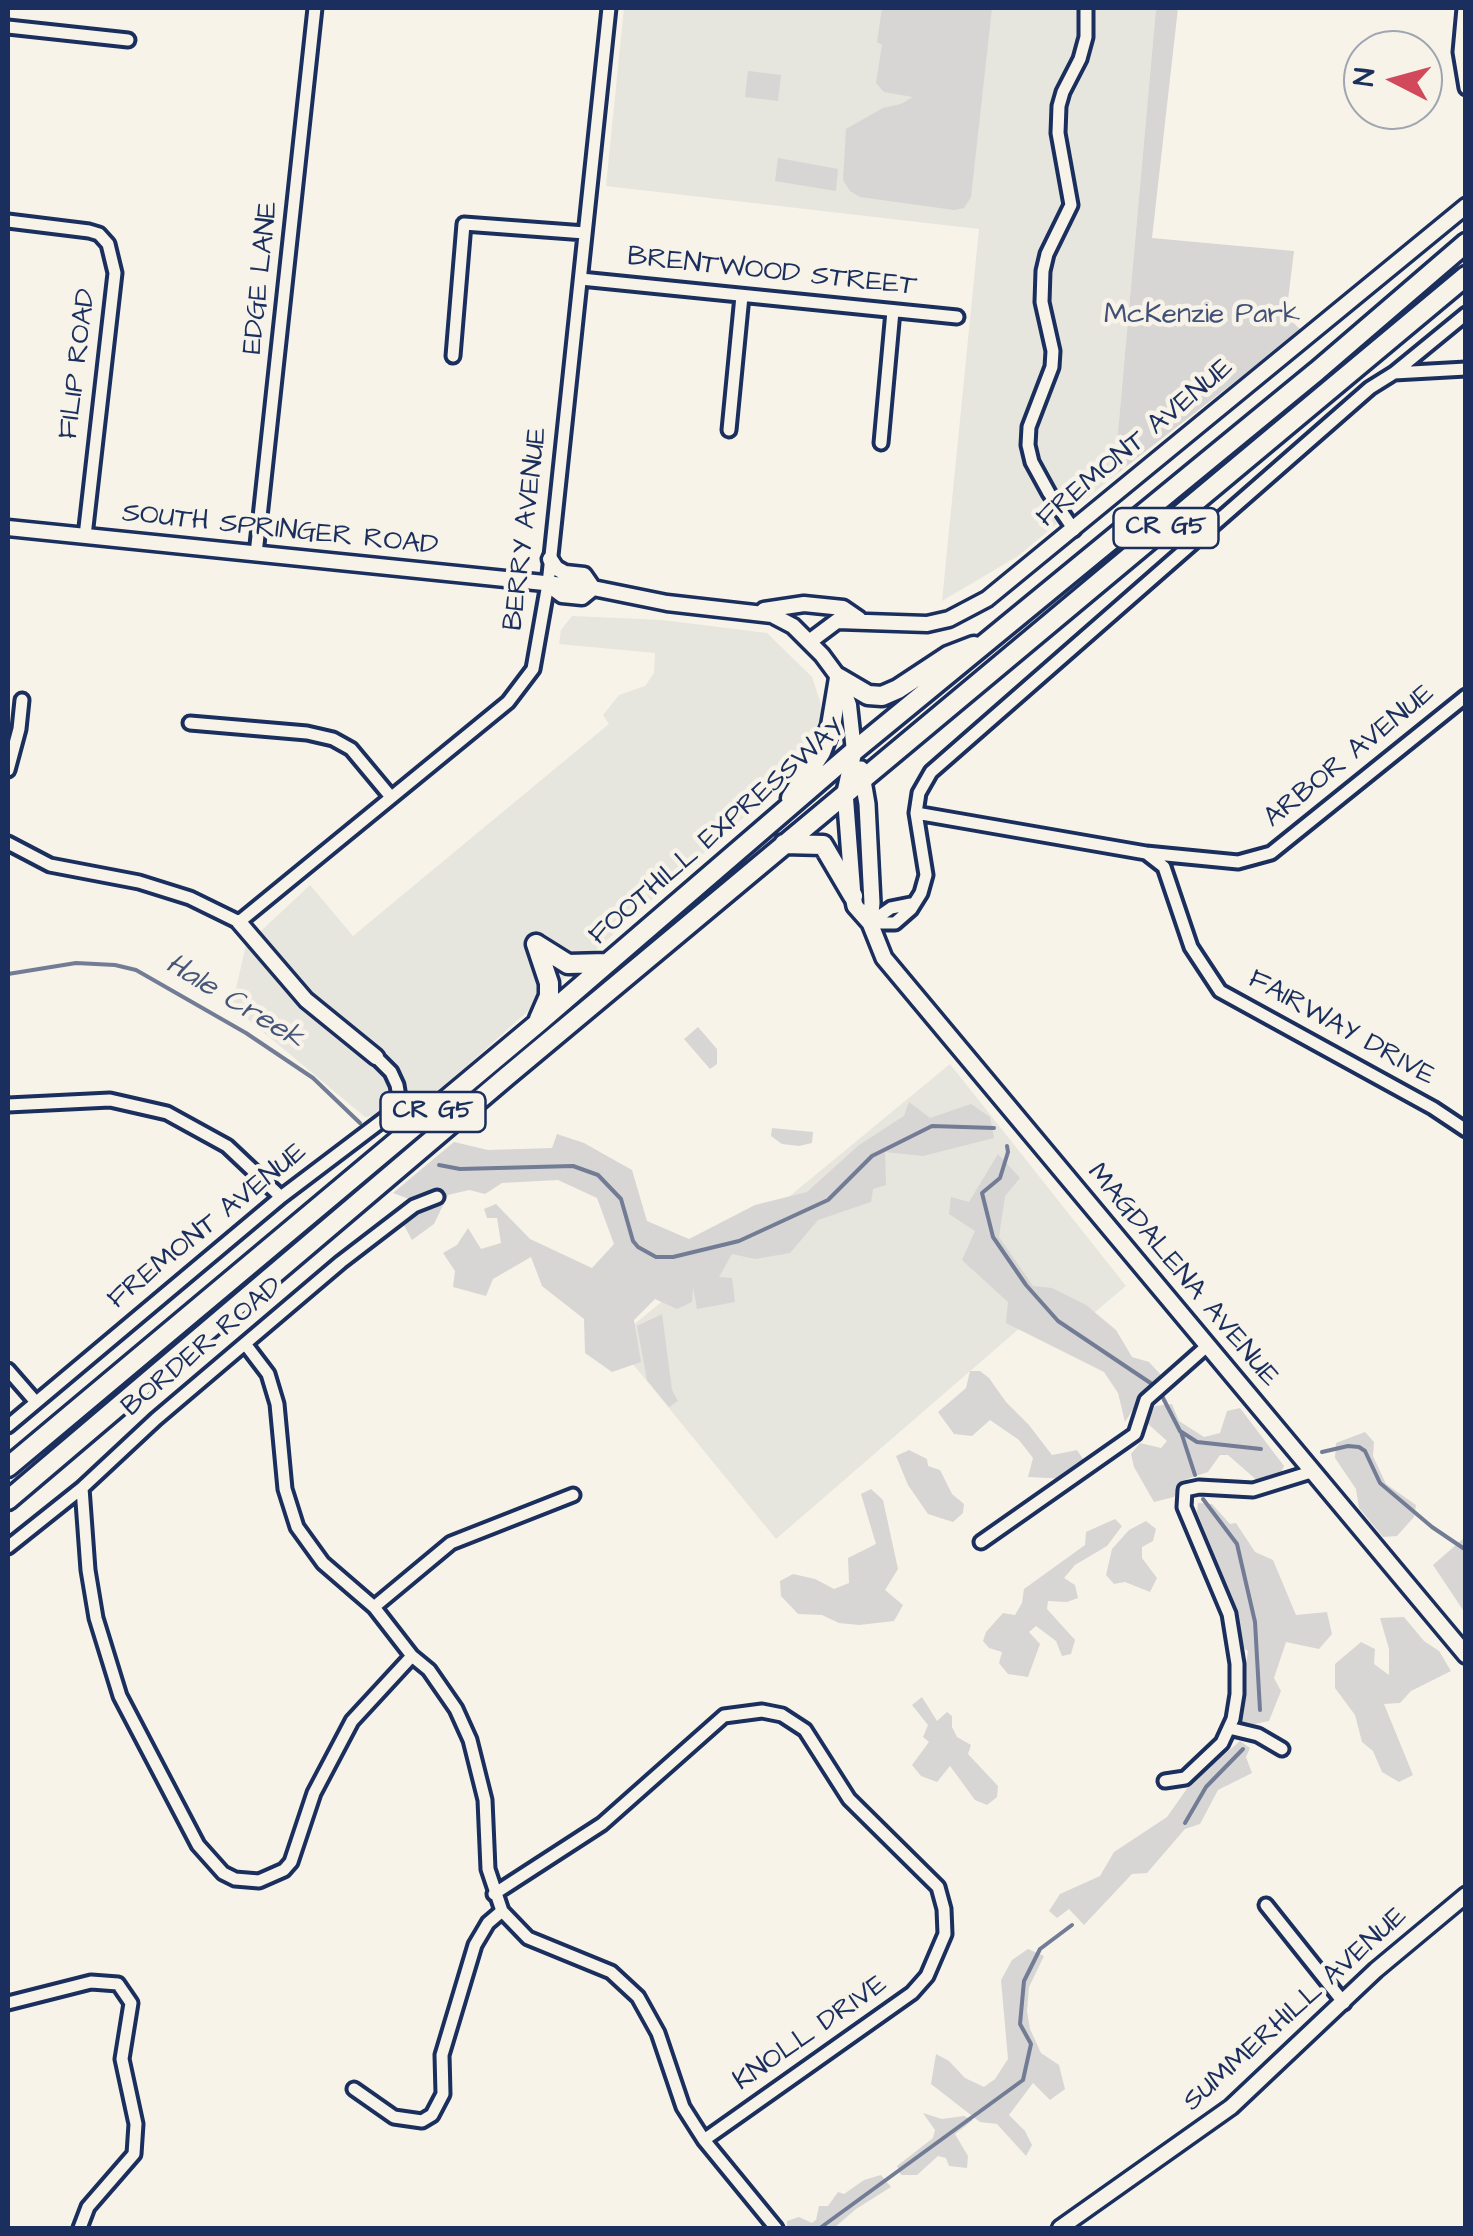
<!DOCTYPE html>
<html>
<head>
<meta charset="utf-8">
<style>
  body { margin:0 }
  #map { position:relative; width:1473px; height:2236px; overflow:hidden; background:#f7f3e8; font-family:"Architects Daughter",sans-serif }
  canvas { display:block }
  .frame { position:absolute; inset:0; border:10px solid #1b2f5e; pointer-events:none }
  .north { position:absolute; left:1343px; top:30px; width:100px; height:100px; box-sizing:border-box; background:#f7f3e8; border:2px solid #9fa5b1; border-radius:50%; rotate:276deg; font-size:28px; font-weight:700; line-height:40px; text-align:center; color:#1b2f5e }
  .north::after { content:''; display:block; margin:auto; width:35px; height:45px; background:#d1495b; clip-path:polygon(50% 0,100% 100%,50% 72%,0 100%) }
</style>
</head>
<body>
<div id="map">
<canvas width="1473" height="2236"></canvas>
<div class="frame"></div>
<div class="north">N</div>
</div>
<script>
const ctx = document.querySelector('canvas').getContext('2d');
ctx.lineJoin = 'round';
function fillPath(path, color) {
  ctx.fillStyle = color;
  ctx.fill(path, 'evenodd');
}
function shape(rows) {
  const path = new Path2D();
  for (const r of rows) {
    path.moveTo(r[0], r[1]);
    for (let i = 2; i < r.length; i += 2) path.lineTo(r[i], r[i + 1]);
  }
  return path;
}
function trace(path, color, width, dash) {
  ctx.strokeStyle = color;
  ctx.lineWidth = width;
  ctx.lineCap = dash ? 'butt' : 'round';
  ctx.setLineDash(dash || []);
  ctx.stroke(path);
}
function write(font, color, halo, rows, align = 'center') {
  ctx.font = font + ' "Architects Daughter",sans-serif';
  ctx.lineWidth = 9;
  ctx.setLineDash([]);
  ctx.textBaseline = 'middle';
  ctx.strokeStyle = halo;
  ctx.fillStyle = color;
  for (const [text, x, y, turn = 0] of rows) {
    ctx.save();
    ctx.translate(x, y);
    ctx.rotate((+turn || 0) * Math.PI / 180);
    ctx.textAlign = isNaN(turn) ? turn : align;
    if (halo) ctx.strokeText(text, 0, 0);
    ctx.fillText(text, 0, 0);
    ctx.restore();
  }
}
const built = shape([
  [624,8,1156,8,1114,476,1018,556,942,601,979,229,606,186],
  [572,616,662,620,767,633,812,677,820,701,824,734,804,763,420,1108,365,1117,232,1006,246,945,310,885,353,936,609,724,603,715,619,695,645,686,654,673,655,653,559,644,561,630],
  [950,1064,1126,1286,1089,1317,1051,1301,776,1539,614,1341]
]);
const green = shape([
  [882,8,992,8,971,197,964,208,954,210,860,197,850,191,843,180,846,129,883,108,901,104,913,97,884,92,876,83,882,45,877,42],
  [1156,8,1178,8,1152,238,1294,251,1286,316,1301,330,1114,476],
  [748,71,781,75,778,101,745,97],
  [778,158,838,169,836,191,775,181],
  [698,1027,717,1049,717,1064,710,1069,684,1039],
  [909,1102,930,1118,971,1104,990,1117,994,1138,923,1156,885,1152,886,1185,873,1189,871,1202,818,1220,790,1253,755,1259,732,1254,719,1277,732,1278,735,1302,697,1309,693,1287,692,1302,677,1309,655,1299,634,1320,641,1362,612,1372,585,1353,584,1319,542,1286,531,1257,493,1279,486,1296,453,1287,455,1271,443,1253,457,1245,468,1228,481,1249,501,1243,497,1218,487,1218,484,1209,496,1204,530,1239,592,1268,614,1244,597,1198,558,1180,502,1183,485,1194,469,1190,448,1195,434,1224,412,1240,400,1218,409,1199,393,1193,454,1142,488,1150,552,1148,557,1134,584,1143,632,1170,647,1221,689,1239,755,1205,807,1192,859,1145,904,1116],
  [772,1128,813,1132,812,1143,799,1146,782,1144,771,1136],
  [998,1154,1020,1178,1005,1196,999,1237,1033,1286,1052,1288,1086,1305,1116,1330,1132,1357,1149,1362,1161,1375,1142,1395,1125,1422,1118,1393,1104,1372,1006,1323,1008,1302,962,1260,975,1231,949,1214,951,1197,969,1202],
  [662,1314,672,1390,678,1401,669,1407,647,1380,637,1326],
  [970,1371,980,1371,989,1378,1006,1402,1029,1425,1052,1455,1077,1450,1085,1462,1068,1479,1028,1477,1033,1458,1019,1440,990,1420,972,1436,954,1434,938,1412,966,1388],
  [1172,1404,1179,1421,1204,1437,1220,1433,1227,1411,1240,1408,1284,1466,1278,1479,1260,1483,1228,1455,1220,1455,1208,1472,1187,1479,1174,1497,1154,1502,1134,1467,1131,1454,1140,1443,1161,1448,1167,1441,1146,1422,1155,1406],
  [1365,1432,1374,1442,1373,1456,1386,1484,1416,1505,1414,1517,1397,1536,1383,1537,1359,1508,1356,1489,1335,1458,1336,1443],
  [909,1450,927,1459,928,1466,940,1470,952,1494,964,1504,963,1513,953,1522,928,1514,908,1485,896,1456],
  [871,1489,883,1500,898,1569,885,1590,903,1605,894,1621,859,1625,839,1623,822,1615,798,1614,781,1596,780,1581,793,1574,815,1579,834,1589,849,1583,848,1558,876,1544,861,1494],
  [1198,1503,1212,1504,1230,1524,1236,1523,1255,1552,1273,1560,1296,1615,1327,1612,1332,1634,1319,1649,1286,1642,1274,1678,1281,1691,1269,1721,1241,1727,1231,1705,1243,1683,1248,1651,1234,1642,1228,1590,1197,1512],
  [1115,1519,1122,1526,1107,1546,1075,1565,1064,1578,1075,1585,1078,1598,1067,1602,1048,1601,1047,1609,1075,1640,1071,1654,1062,1656,1056,1641,1036,1626,1029,1632,1040,1644,1028,1677,1008,1674,999,1663,1002,1652,989,1648,983,1641,986,1632,1003,1613,1015,1615,1022,1603,1024,1589,1085,1545,1086,1532],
  [1146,1521,1156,1529,1153,1541,1142,1547,1142,1558,1157,1578,1150,1592,1125,1582,1114,1584,1106,1575,1112,1549,1129,1530],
  [1465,1537,1465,1613,1433,1565],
  [1404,1617,1424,1641,1439,1651,1451,1671,1411,1691,1400,1703,1384,1704,1413,1775,1399,1782,1382,1772,1373,1751,1362,1742,1355,1715,1335,1688,1335,1664,1361,1642,1375,1649,1374,1664,1389,1675,1389,1649,1380,1618],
  [922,1697,937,1721,947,1712,952,1716,952,1727,957,1737,971,1745,968,1754,998,1786,997,1797,987,1805,975,1800,950,1766,937,1782,921,1776,912,1765,929,1742,923,1737,928,1725,912,1705],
  [1240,1741,1250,1748,1246,1757,1252,1773,1218,1790,1200,1824,1185,1829,1147,1873,1132,1874,1084,1925,1069,1909,1057,1918,1049,1911,1060,1894,1100,1876,1114,1852,1167,1817,1191,1783],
  [1028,1949,1044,1956,1029,1987,1027,2011,1030,2029,1041,2053,1059,2065,1065,2089,1050,2100,1033,2083,1009,2115,1025,2131,1032,2145,1026,2156,997,2124,980,2122,931,2084,936,2054,949,2061,965,2078,984,2087,995,2079,1008,2059,1001,1980,1012,1960],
  [923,2113,942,2119,964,2116,973,2120,955,2134,968,2156,967,2168,949,2166,946,2158,938,2156,917,2175,901,2175,897,2166,933,2138,935,2130],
  [881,2175,891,2187,856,2209,834,2228,787,2228,787,2221,799,2217,812,2223,816,2220,819,2206,828,2206,838,2192,844,2194,864,2180]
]);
const stream = shape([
  [8,974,76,963,115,965,136,970,246,1033,313,1078,360,1123],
  [1007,1146,1008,1152,1000,1178,982,1193,993,1237,1026,1285,1058,1321,1152,1384],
  [439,1165,460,1169,573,1166,598,1175,621,1199,633,1241,638,1247,656,1257,673,1257,739,1241,828,1200,872,1156,932,1126,994,1128],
  [1162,1396,1180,1431,1197,1442,1261,1449],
  [1181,1432,1195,1475],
  [1322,1452,1348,1446,1359,1447,1365,1451,1380,1483,1432,1527,1466,1550],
  [1203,1499,1237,1544,1255,1622,1260,1710],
  [1185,1823,1206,1787,1243,1749],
  [820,2228,1023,2080,1031,2044,1020,2024,1024,1981,1040,1949,1072,1925]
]);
const minor = shape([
  [1464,8,1460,52,1466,88],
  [8,27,128,40],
  [8,221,89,231,99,234,108,244,115,273,85,536],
  [581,279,957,317],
  [453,356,464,224,585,233],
  [1394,373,1466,314],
  [729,430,742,296],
  [881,443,893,311],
  [1074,530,1049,493,1032,462,1028,445,1029,427,1052,367,1053,351,1042,302,1043,271,1047,254,1071,205,1058,133,1059,106,1063,92,1080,59,1086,37,1086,8],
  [256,554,315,8],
  [190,723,307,733,333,739,351,749,391,797],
  [8,770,19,729,22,700],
  [916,813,1146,853,1164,867,1191,947,1220,991,1433,1108,1466,1130],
  [8,843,50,865,139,882,190,898,239,922,508,702,533,669,548,584,609,8],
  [1146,853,1238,862,1271,853,1466,696],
  [871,922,891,908,911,904],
  [870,923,895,923,911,909,921,893,926,875,916,813,919,793,931,772,1370,388,1394,373,1466,369],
  [8,1105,110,1100,167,1113,227,1146,281,1197],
  [246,1345,268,1374,277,1404,285,1489,297,1527,323,1563,374,1607,412,1656,429,1670,456,1709,470,1740,485,1800,488,1869,502,1911,528,1938,611,1972,638,1997,658,2033,683,2107,704,2140,776,2228],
  [8,1370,35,1401],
  [8,1426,281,1197,388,1116,399,1097,397,1085,391,1072,376,1057],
  [82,1488,88,1570,96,1618,120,1696,198,1845,223,1873,235,1879,259,1881,284,1870,291,1862,314,1793,352,1721,412,1656],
  [981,1542,1135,1434,1146,1400,1207,1346],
  [8,1547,82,1488,156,1419,341,1262,414,1206,437,1197],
  [374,1607,451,1543,573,1495],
  [1229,1728,1258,1735,1282,1749],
  [1165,1781,1185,1778,1222,1743,1233,1719,1237,1694,1237,1664,1229,1614,1184,1507,1185,1490,1199,1487,1253,1490,1311,1472],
  [494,1894,602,1824,724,1716,762,1711,782,1715,805,1730,849,1799,938,1887,944,1909,945,1934,927,1976,912,1993,704,2140],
  [1266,1905,1344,2003],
  [8,2003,91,1982,118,1984,131,2003,122,2059,136,2124,134,2154,88,2207,80,2228],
  [354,2089,394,2117,422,2121,432,2115,443,2094,442,2055,475,1945,488,1923,502,1911]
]);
const tertiary = shape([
  [8,528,593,588,667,603,772,615,793,626,822,655,839,678,849,705,854,751],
  [550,559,556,568,565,573,584,575,593,588],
  [550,586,562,595,582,597,593,588],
  [764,610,804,604,843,608,859,619],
  [809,642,837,621,927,624,949,619,987,599,1466,206],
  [239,922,306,1000,376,1057],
  [1060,2228,1231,2107,1376,1970,1466,1895]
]);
const secondary = shape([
  [854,751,845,792,853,896,855,906,870,923,884,958,1466,1655],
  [861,769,867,804,872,903,870,923]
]);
const trunk = shape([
  [791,798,821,752,831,726,839,678,868,695,882,696,898,689,948,656,974,646],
  [784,844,823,845,853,896],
  [536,944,549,983,549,996,539,1019],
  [536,944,568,964,607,963],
  [8,1467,538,1023,854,751,1317,371,1466,243],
  [8,1500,506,1077,1466,276]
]);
const shields = [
  [1166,528,105],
  [433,1112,105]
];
const shieldNames = [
  ["CR G5",1166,528],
  ["CR G5",433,1112]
];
const streetNames = [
  ["BRENTWOOD STREET",772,273,6],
  ["EDGE LANE",262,278,-84],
  ["FILIP ROAD",79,364,-83],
  ["FREMONT AVENUE",1136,444,-40],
  ["BERRY AVENUE",527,529,-83],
  ["SOUTH SPRINGER ROAD",280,531,6],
  ["ARBOR AVENUE",1350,757,-39],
  ["FOOTHILL EXPRESSWAY",718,833,-41],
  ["FAIRWAY DRIVE",1341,1029,29],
  ["FREMONT AVENUE",208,1227,-39],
  ["MAGDALENA AVENUE",1182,1276,50],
  ["BORDER ROAD",203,1348,-40],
  ["SUMMERHILL AVENUE",1296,2010,-42],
  ["KNOLL DRIVE",811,2034,-35]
];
const parkNames = [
  ["McKenzie Park",1202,316]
];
const waterNames = [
  ["Hale Creek",234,1003,31]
];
fillPath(built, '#e6e5de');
fillPath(green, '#d7d6d4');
trace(stream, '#727c95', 4);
trace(minor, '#1b2f5e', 19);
trace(tertiary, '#1b2f5e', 21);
trace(secondary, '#1b2f5e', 22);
trace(trunk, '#1b2f5e', 25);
trace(minor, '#f7f3e8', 11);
trace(tertiary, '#f7f3e8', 14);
trace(secondary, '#f7f3e8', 15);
trace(trunk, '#f7f3e8', 18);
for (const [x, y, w] of shields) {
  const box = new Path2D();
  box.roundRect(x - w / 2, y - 20, w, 40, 8);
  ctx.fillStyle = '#f7f3e8';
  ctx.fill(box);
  trace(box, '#1b2f5e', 2.5);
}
write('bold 25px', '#1b2f5e', null, shieldNames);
write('28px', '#1b2f5e', '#f7f3e8', streetNames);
write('28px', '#415076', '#f7f3e8', parkNames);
write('italic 30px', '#465679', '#f7f3e8', waterNames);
</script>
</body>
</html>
